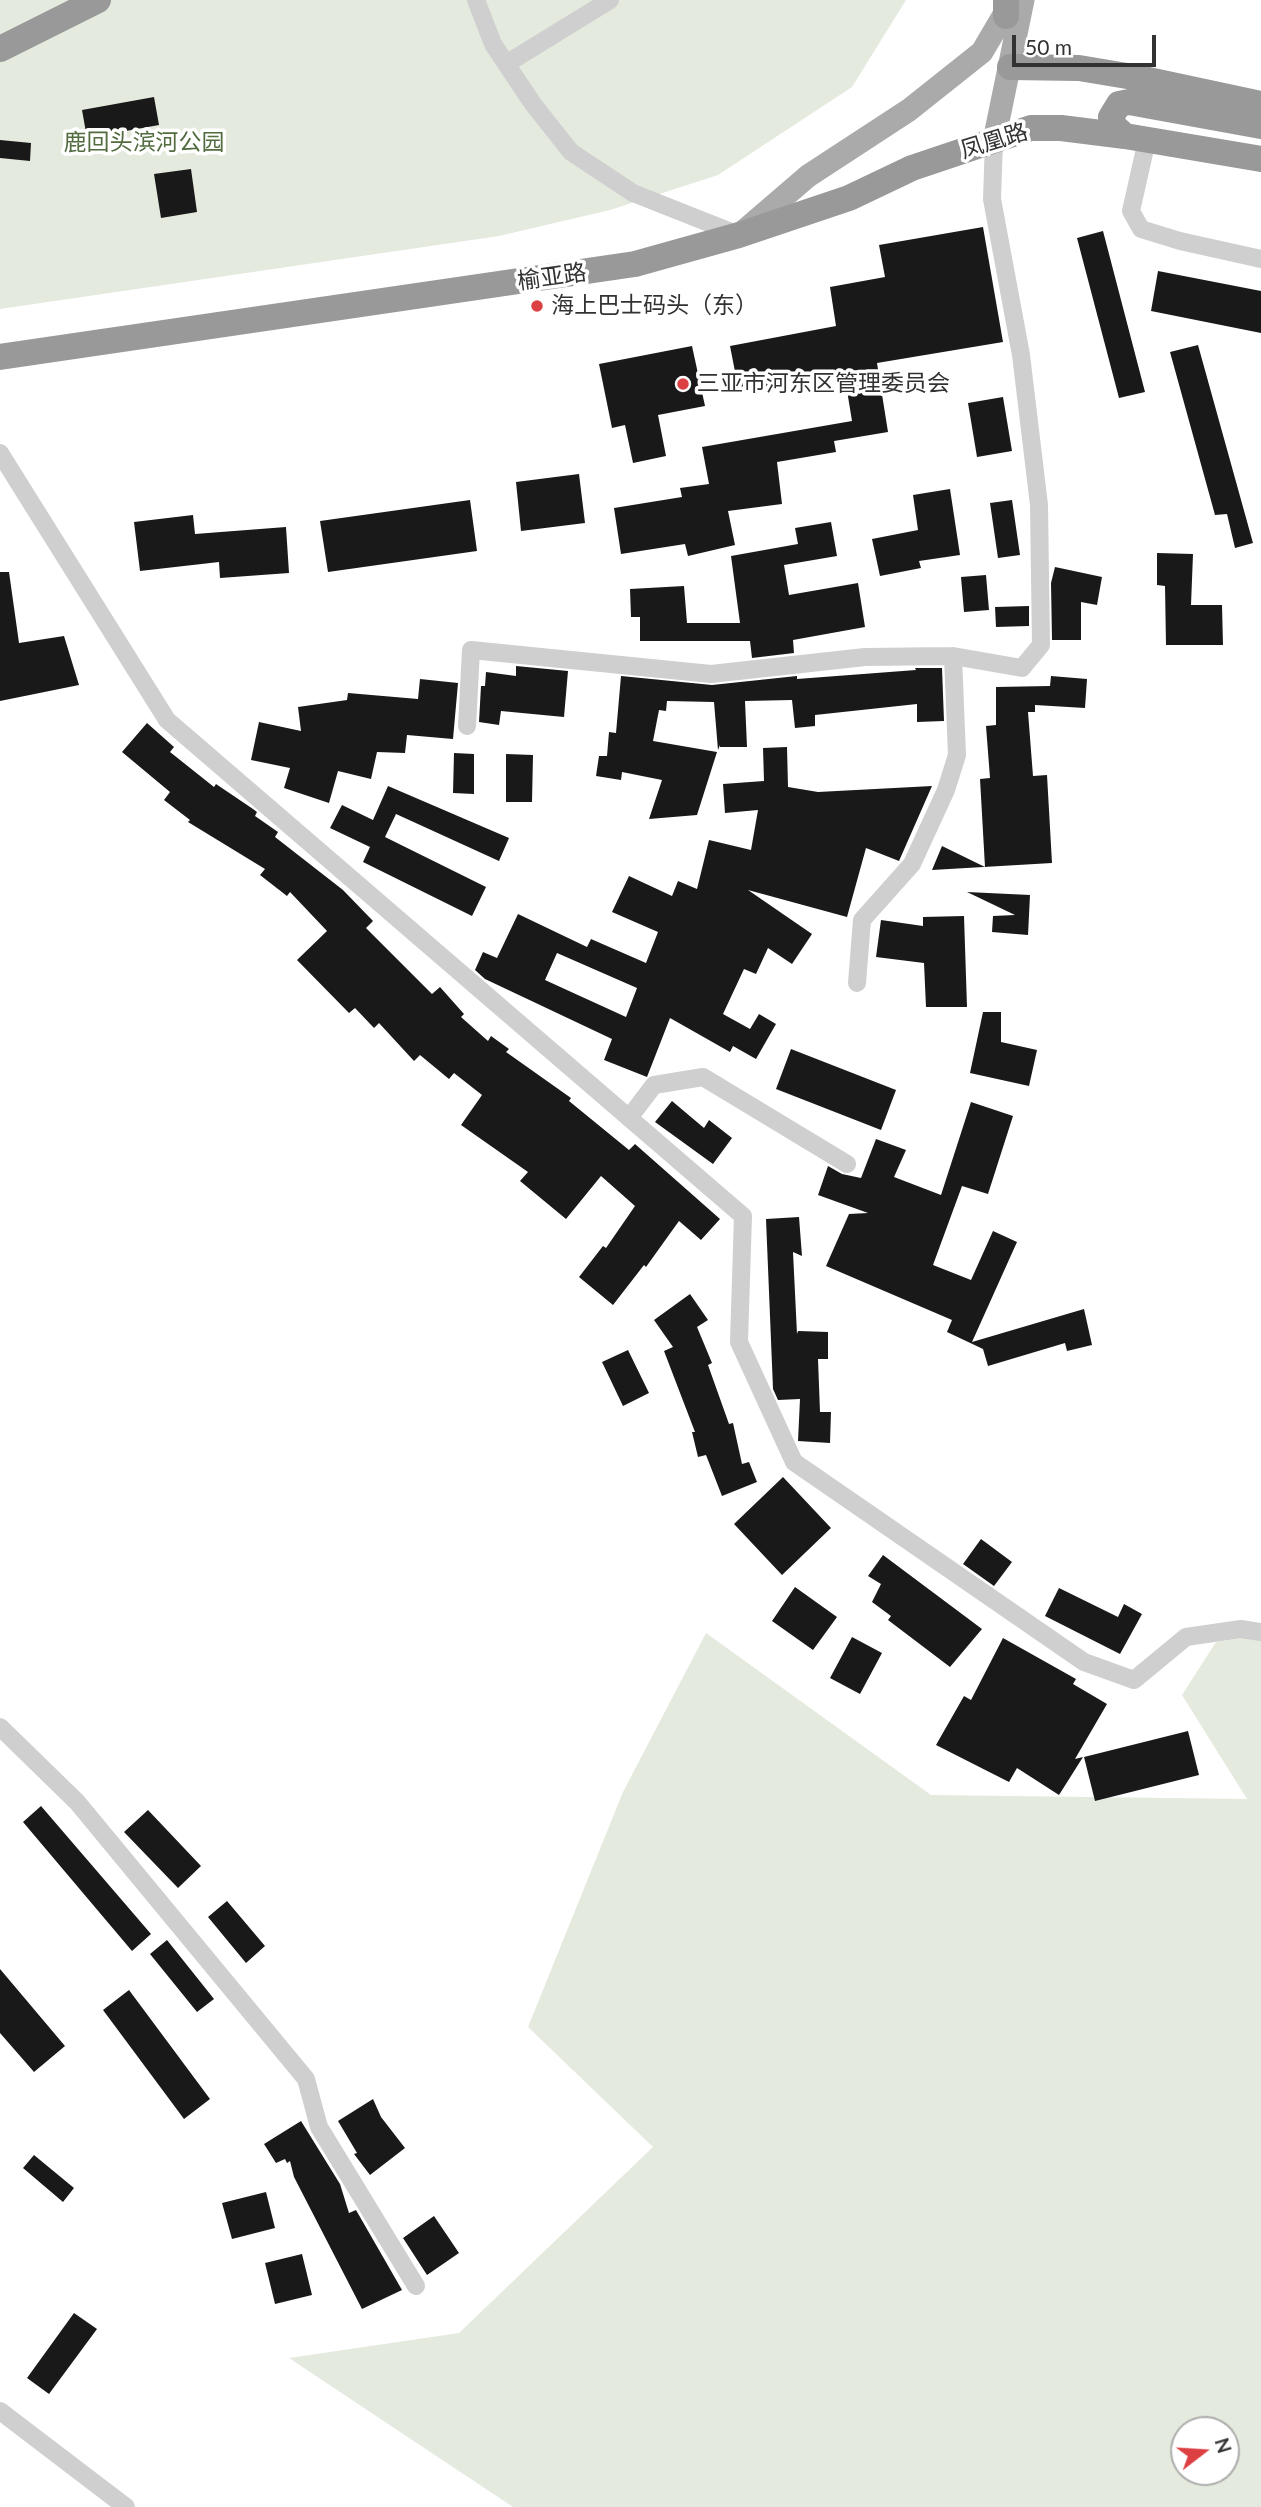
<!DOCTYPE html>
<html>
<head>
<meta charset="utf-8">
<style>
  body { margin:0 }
  #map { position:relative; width:1261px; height:2507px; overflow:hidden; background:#fff; font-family:Lato,sans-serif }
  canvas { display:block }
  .north { position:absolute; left:1170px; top:2416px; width:70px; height:70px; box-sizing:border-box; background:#fff; border:2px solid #adadad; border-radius:50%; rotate:73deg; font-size:19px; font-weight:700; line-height:28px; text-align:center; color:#323232 }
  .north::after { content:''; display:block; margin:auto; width:24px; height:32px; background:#dd4042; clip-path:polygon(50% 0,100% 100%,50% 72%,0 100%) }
  .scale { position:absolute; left:1012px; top:35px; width:144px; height:32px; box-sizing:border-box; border:4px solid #323232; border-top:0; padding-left:9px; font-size:21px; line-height:24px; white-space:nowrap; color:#323232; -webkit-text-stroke:5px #fff; paint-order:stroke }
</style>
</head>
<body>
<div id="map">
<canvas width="1261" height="2507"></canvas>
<div class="north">N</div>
<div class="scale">50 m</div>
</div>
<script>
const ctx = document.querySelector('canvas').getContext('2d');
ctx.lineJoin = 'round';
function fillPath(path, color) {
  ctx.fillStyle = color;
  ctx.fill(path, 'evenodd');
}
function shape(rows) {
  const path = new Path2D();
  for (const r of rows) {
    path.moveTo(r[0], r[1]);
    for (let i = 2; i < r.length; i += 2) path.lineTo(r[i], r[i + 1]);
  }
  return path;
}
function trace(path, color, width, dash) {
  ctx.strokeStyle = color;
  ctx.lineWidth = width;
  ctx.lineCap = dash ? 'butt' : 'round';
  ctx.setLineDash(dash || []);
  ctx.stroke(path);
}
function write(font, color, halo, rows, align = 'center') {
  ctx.font = font + ' Lato,"Noto Sans SC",sans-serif';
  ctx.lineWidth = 7;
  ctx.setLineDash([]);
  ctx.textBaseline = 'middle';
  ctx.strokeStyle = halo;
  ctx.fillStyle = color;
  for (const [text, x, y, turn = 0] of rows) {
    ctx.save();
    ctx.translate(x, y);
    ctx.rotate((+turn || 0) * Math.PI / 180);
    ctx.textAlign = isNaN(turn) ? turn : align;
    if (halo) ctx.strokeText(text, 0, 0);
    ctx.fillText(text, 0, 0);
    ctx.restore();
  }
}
const green = shape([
  [0,0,906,0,852,87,718,175,610,210,499,236,0,309],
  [706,1633,931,1795,1247,1799,1182,1695,1216,1642,1261,1635,1261,2507,513,2507,289,2358,459,2333,653,2147,528,2027,623,1792],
  [1184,2430,1226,2430,1226,2472,1184,2472]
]);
const building = shape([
  [154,97,159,125,87,138,82,110],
  [0,140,31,143,30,161,0,158],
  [191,169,197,212,161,218,154,174],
  [983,227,1003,342,877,363,888,432,834,441,836,452,777,462,782,504,728,511,735,545,688,556,685,544,621,554,614,508,682,497,680,488,709,484,702,447,852,421,844,372,739,392,730,346,836,326,830,287,885,277,879,245],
  [1103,231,1145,392,1119,398,1077,238],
  [1158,271,1261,291,1261,333,1151,311],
  [1198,345,1253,543,1235,548,1227,514,1215,515,1170,352],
  [692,346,705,406,658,415,666,456,633,463,625,425,612,428,599,364],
  [1003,397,1012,451,977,457,968,403],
  [579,474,585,523,521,531,516,482],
  [950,489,960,555,919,561,921,568,880,576,872,539,918,530,913,495],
  [470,500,477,551,328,572,320,521],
  [1012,500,1020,555,998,558,990,503],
  [193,515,195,534,286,527,289,573,220,578,219,562,140,571,134,522],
  [831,522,837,556,784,565,789,595,858,583,865,627,793,640,794,653,752,658,750,641,640,641,640,617,631,617,630,589,684,586,687,623,740,623,731,556,798,544,795,528],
  [1157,553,1193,554,1191,605,1222,605,1223,645,1166,645,1165,586,1157,585],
  [1055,567,1102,577,1097,605,1081,602,1081,640,1052,640,1051,583],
  [0,572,9,572,19,643,64,636,79,685,0,701],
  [986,575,989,610,964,612,961,577],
  [1029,606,1029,626,996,627,995,607],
  [516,666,568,671,564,717,501,711,499,725,479,722,481,686,485,686,486,672,516,676],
  [915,668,942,668,944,721,917,722,917,704,815,715,815,726,795,728,792,700,745,701,747,747,720,747,720,745,718,750,714,702,667,701,666,711,659,710,653,741,717,752,697,815,649,819,662,780,622,772,621,780,596,776,599,756,607,756,609,732,616,733,621,676,712,685,797,676,797,679,916,670],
  [1051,676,1087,679,1085,708,1035,705,1035,712,1028,712,1033,776,1047,775,1052,863,932,870,942,846,985,867,980,779,990,778,986,726,996,725,996,687,1050,686],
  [420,679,458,683,453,739,407,735,405,753,377,752,371,779,338,771,329,803,284,788,290,768,251,760,259,722,301,731,298,707,347,700,348,693,418,699],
  [147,723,174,747,170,752,214,787,216,784,253,809,257,812,255,816,278,832,275,837,343,890,373,921,366,928,432,994,440,987,464,1014,461,1017,488,1041,491,1036,509,1049,506,1052,571,1098,569,1101,629,1150,635,1144,720,1219,701,1240,679,1221,646,1267,644,1265,613,1305,579,1277,603,1246,606,1248,635,1206,601,1176,566,1219,520,1181,528,1172,461,1125,482,1095,454,1073,449,1079,420,1055,414,1061,379,1023,374,1028,355,1008,349,1013,297,960,327,931,290,892,287,896,260,875,265,869,188,822,190,820,164,800,170,792,122,752],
  [787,747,788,787,818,792,932,786,899,861,866,848,847,917,748,890,812,934,792,964,768,948,756,974,744,969,723,1014,750,1029,759,1014,776,1024,756,1059,733,1046,730,1052,670,1018,647,1077,604,1060,612,1039,485,979,475,970,483,952,497,958,518,914,587,947,591,939,646,963,658,932,612,912,629,876,672,896,678,881,697,889,709,840,751,850,758,810,725,813,723,784,764,781,763,748],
  [557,953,637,988,626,1017,545,980],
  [454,753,474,754,474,794,453,793],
  [506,754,533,755,532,802,506,802],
  [388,786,509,838,499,861,396,814,385,837,486,887,472,916,363,862,370,847,330,828,342,805,373,820],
  [967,892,1030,895,1028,935,992,932,993,916,1015,915],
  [964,916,967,1007,926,1007,924,963,876,957,881,920,923,926,923,917],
  [983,1012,1001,1012,1001,1042,1037,1050,1029,1086,970,1073],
  [791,1049,896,1090,881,1130,776,1089],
  [672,1101,704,1128,709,1120,732,1138,713,1164,655,1122],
  [971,1102,1013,1116,988,1194,962,1186,933,1265,971,1280,993,1231,1017,1242,972,1342,1084,1309,1092,1345,1067,1351,1065,1343,988,1366,983,1349,947,1332,952,1320,826,1266,849,1214,868,1213,818,1195,828,1166,842,1174,861,1178,876,1139,906,1150,894,1177,941,1195],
  [799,1217,802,1256,793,1252,797,1334,798,1331,828,1332,828,1359,818,1359,820,1412,831,1412,830,1443,798,1441,800,1399,778,1400,773,1389,766,1219],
  [690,1294,708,1320,697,1327,712,1363,708,1365,729,1424,733,1423,742,1464,749,1462,757,1482,722,1496,706,1455,698,1457,692,1432,695,1432,664,1351,673,1347,654,1320],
  [628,1350,649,1393,623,1406,602,1362],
  [783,1477,831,1528,782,1575,734,1524],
  [981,1539,1012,1562,994,1586,963,1564],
  [883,1555,982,1629,950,1667,888,1620,891,1616,872,1602,881,1584,868,1576],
  [795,1587,837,1617,813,1650,772,1621],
  [1059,1588,1118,1617,1124,1604,1142,1614,1120,1654,1045,1616],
  [852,1637,882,1653,860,1694,830,1678],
  [1003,1638,1076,1679,1073,1684,1107,1704,1075,1759,1083,1757,1059,1795,1017,1768,1009,1782,936,1745,964,1696,971,1700],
  [1188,1731,1199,1775,1095,1801,1084,1757],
  [41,1806,151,1934,132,1951,23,1822],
  [148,1810,201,1866,178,1888,124,1832],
  [227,1901,265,1946,246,1963,208,1917],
  [167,1940,214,1999,197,2012,150,1954],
  [0,1969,65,2046,34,2072,0,2033],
  [129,1990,210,2099,184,2119,103,2010],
  [373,2099,381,2117,405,2148,370,2175,354,2154,357,2153,338,2121],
  [301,2121,340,2184,349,2213,356,2210,402,2290,362,2309,294,2177,290,2161,287,2163,285,2159,276,2163,264,2144],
  [34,2155,74,2188,63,2202,23,2168],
  [266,2192,275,2228,232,2239,222,2203],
  [434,2216,459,2253,427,2275,403,2238],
  [302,2254,312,2295,275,2304,265,2263],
  [74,2313,97,2329,49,2394,27,2378]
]);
const minor = shape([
  [476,0,493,44,533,104,571,152,633,193,739,235],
  [506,64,610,0],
  [1147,140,1131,211,1141,229,1180,241,1261,259],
  [0,453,167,720,743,1216,739,1342,794,1462,1084,1662,1134,1680,1186,1637,1241,1629,1261,1632],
  [467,726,471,650,711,674,865,657,953,656],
  [857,983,862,920,912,864,946,790,957,755,953,656,1022,668,1041,645,1039,505,1021,355,992,199,994,141],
  [629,1118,654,1085,703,1077,847,1164],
  [0,1727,77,1802,306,2079,319,2127,416,2286],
  [0,2411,126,2507]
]);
const major = shape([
  [994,141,1023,0],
  [744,231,808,176,909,110,982,52,1012,1]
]);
const highway = shape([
  [1006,0,1006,16],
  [0,49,98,0],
  [1010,67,1079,68,1139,78,1261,104],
  [1125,136,1114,126,1111,117,1119,104,1129,102,1261,126],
  [0,357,635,264,739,235,849,198,912,168,1031,128,1061,128,1125,136,1261,159]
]);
const markers = [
  [537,306,7,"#dd4042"],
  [683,384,7,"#dd4042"]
];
const streetNames = [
  ["凤凰路",994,141,-17],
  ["榆亚路",552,277,-8]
];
const parkNames = [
  ["鹿回头滨河公园",144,143]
];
const poiNames = [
  ["海上巴士码头（东）",551,306],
  ["三亚市河东区管理委员会",697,384]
];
fillPath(green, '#e4eade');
fillPath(building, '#191919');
trace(minor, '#cfcfcf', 18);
trace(major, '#aaa', 23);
trace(highway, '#999', 26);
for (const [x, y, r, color] of markers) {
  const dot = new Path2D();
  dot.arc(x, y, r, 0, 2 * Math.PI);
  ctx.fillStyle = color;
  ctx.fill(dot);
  trace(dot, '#fff', 2.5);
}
write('23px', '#323232', '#fff', streetNames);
write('23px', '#526c40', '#fff', parkNames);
write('23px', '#323232', '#fff', poiNames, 'left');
</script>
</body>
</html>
